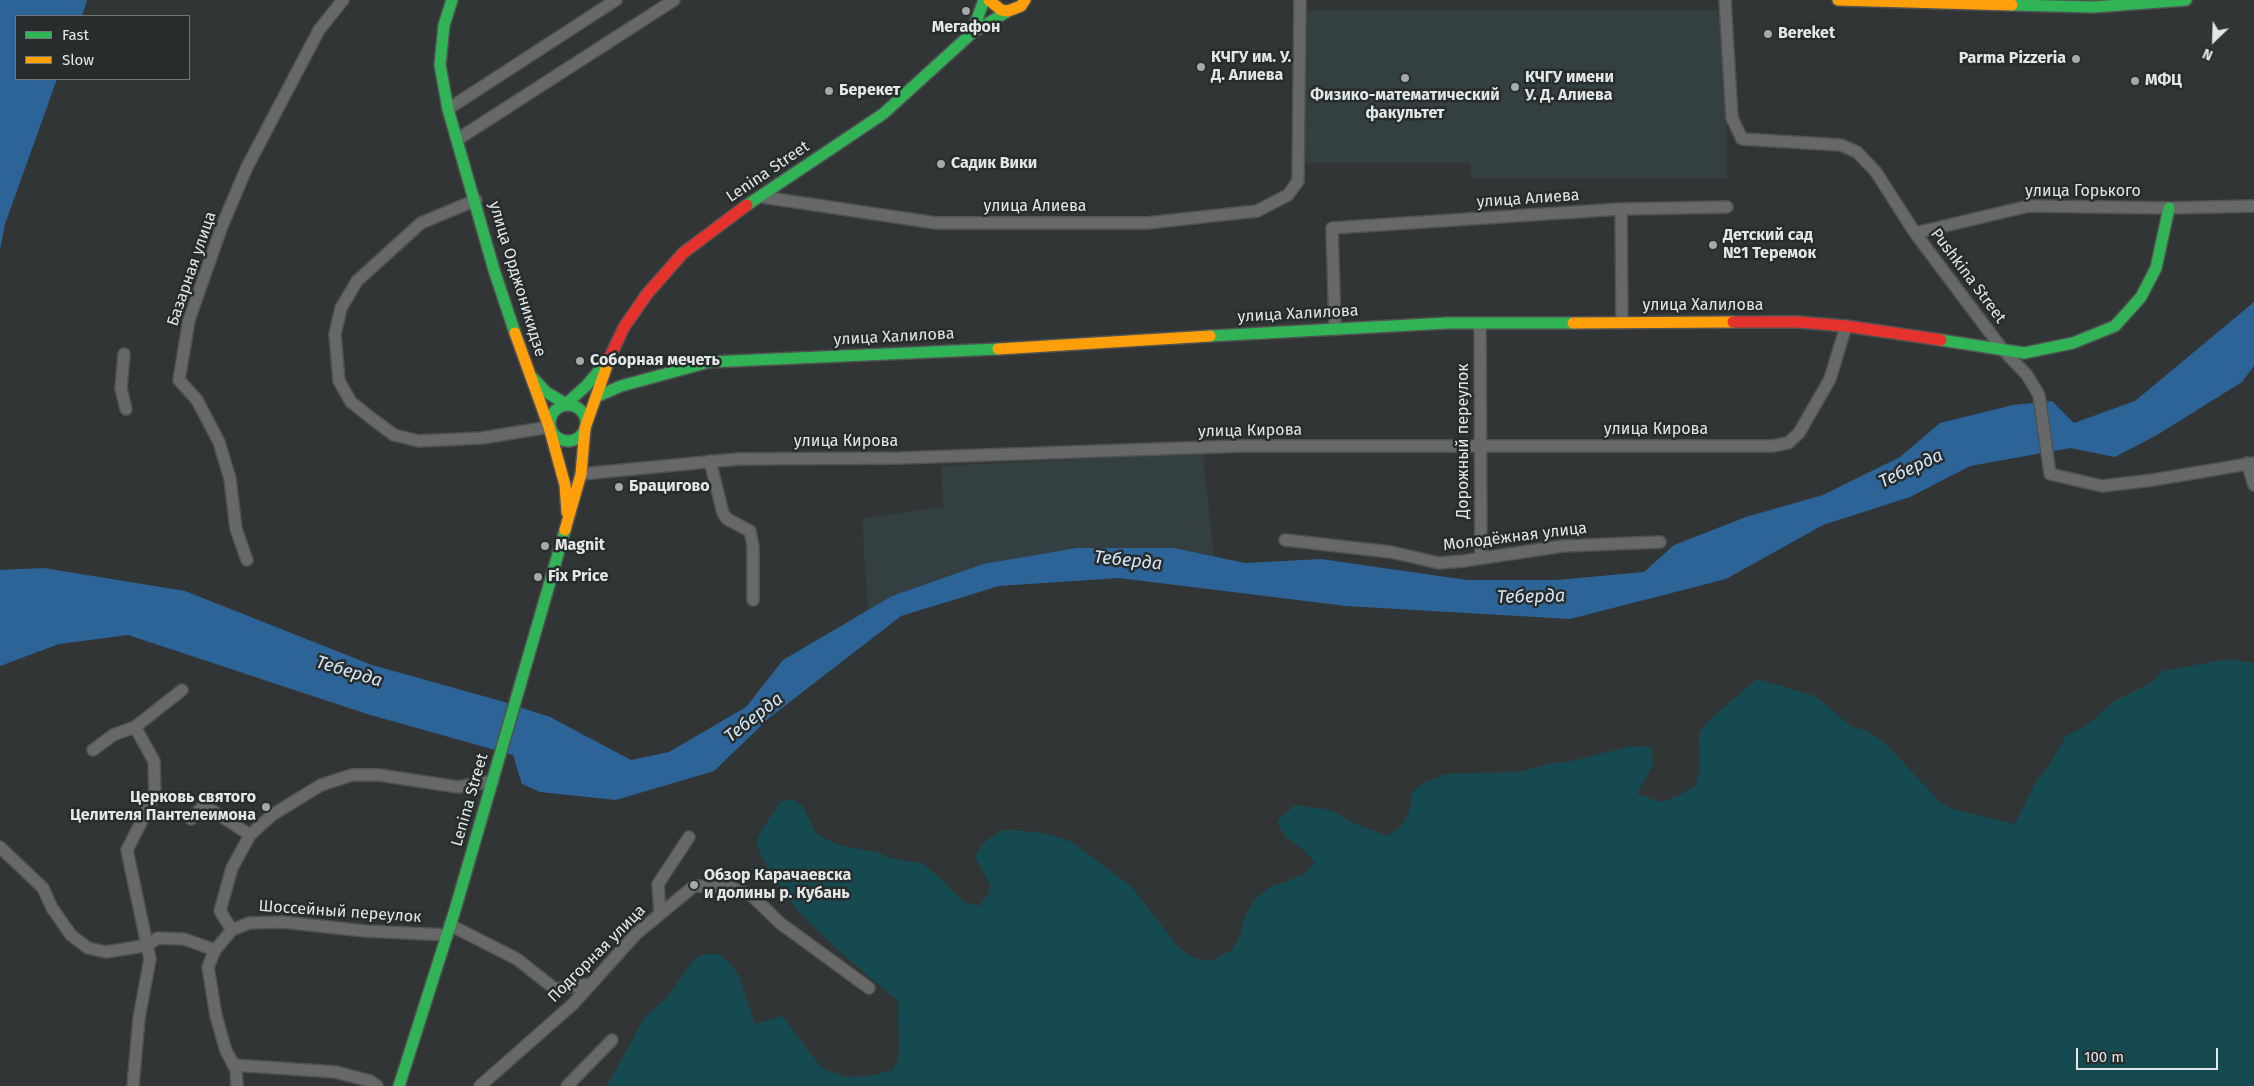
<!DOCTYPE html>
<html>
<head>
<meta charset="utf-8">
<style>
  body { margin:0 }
  #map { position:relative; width:2254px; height:1086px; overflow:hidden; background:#323536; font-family:"Fira Sans",sans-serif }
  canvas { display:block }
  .legend { position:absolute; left:15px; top:15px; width:175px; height:65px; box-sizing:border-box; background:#272c2d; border:1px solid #727777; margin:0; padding:6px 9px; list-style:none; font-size:15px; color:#e3e7e7 }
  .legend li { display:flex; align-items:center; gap:10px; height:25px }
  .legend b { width:25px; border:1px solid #727777 }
  .north { position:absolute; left:2189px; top:15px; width:50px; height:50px; -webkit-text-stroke:4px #272c2d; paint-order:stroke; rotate:204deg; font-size:14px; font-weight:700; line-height:20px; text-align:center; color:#e3e7e7 }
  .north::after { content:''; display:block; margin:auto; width:18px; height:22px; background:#e3e7e7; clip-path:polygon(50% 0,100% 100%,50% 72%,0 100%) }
  .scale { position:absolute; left:2076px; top:1048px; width:142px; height:22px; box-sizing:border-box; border:2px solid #e3e7e7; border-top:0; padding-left:6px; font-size:15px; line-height:18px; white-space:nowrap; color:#e3e7e7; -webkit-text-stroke:4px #272c2d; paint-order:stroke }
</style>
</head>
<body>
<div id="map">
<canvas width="2254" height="1086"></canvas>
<ul class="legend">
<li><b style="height:6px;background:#30b455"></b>Fast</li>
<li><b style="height:6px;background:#ff9f0a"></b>Slow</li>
</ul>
<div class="north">N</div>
<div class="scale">100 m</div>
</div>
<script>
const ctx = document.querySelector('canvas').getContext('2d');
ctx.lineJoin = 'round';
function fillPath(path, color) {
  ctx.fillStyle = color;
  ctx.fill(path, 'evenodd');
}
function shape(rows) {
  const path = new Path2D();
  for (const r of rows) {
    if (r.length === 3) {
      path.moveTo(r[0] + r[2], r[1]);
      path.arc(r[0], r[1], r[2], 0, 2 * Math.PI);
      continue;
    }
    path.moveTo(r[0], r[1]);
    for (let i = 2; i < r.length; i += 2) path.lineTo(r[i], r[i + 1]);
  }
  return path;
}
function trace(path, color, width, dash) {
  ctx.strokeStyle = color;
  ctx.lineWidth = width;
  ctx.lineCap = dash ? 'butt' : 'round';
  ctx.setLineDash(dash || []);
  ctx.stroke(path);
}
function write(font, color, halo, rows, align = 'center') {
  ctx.font = font + ' "Fira Sans",sans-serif';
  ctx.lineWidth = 5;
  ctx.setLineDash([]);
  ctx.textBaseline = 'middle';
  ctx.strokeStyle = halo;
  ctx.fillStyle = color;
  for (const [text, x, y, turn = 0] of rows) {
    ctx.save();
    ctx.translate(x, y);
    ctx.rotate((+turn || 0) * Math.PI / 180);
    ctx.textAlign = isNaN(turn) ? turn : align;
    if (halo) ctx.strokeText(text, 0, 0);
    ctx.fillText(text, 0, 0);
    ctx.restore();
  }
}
const built = shape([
  [1304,10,1726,10,1727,178,1471,178,1470,163,1304,163],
  [1203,453,1214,556,1174,548,983,564,892,596,868,610,862,518,943,507,941,466]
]);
const green = shape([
  [2228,659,2254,663,2254,1086,607,1086,644,1018,668,996,694,959,704,954,718,954,729,962,738,974,755,1024,782,1016,822,1068,845,1077,870,1076,893,1070,898,1059,899,1048,898,1001,841,953,797,910,768,869,760,853,756,842,761,831,780,802,792,799,803,806,816,833,828,840,839,845,880,853,894,859,921,863,935,873,965,903,979,906,987,896,991,886,975,857,982,845,991,837,1003,830,1016,830,1048,834,1072,842,1131,886,1179,948,1193,958,1211,961,1232,950,1241,933,1245,916,1255,899,1269,888,1304,874,1315,863,1303,849,1285,837,1277,821,1295,805,1331,810,1351,822,1387,836,1403,824,1410,809,1412,792,1424,783,1445,774,1518,772,1553,763,1572,761,1631,746,1651,747,1653,765,1637,794,1661,802,1680,795,1695,786,1700,770,1699,733,1708,721,1757,679,1815,696,1851,726,1867,731,1885,743,1941,803,1956,810,2015,824,2036,781,2048,767,2066,736,2087,725,2113,702,2151,683,2162,671]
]);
const water = shape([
  [0,0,87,0,82,16,16,16,16,79,57,79,5,224,0,250],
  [2254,302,2254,366,2242,382,2157,435,2115,457,2070,448,1970,466,1910,497,1823,525,1726,579,1570,619,1346,606,1119,578,999,586,901,616,769,718,714,771,616,800,540,792,522,784,513,755,367,714,128,635,59,644,0,666,0,570,44,568,185,591,372,665,501,701,550,717,631,760,669,752,746,707,783,660,892,596,983,564,1077,548,1174,548,1245,563,1321,559,1467,580,1557,580,1644,572,1674,545,1746,517,1823,495,1900,457,1940,423,2013,405,2052,401,2074,423,2135,401]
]);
const street = shape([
  [1725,0,1732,118,1742,139,1841,145,1857,152,1876,172,1915,233,2003,350,2027,375,2039,395,2050,474,2102,486,2153,480,2254,463],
  [448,109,616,0],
  [458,139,674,0],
  [762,197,936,223,1147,223,1257,211,1288,195,1298,181,1300,0],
  [476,200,421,223,357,281,341,308,335,334,339,381,351,402,375,421,394,435,419,441,482,438,549,427],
  [1621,209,1622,323],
  [1915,233,2029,206,2169,208,2254,206],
  [1480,324,1481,557],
  [1335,328,1332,228,1621,209,1727,207],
  [124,354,121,388,126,409],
  [710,461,723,513,727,519,750,531,753,546,753,600],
  [2247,463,2254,485],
  [581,474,738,459,900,458,1242,446,1772,446,1788,443,1799,433,1830,379,1846,326],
  [1285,540,1391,552,1439,563,1463,561,1563,546,1660,542],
  [247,560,236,529,230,479,219,442,197,400,179,380,189,320,222,226,247,167,319,30,343,0],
  [93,750,113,735,135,727],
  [191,819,204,805,250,835],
  [0,847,43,888,52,908,71,935,88,948,106,952,131,948,147,945,158,938,184,939,215,950],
  [660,914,658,884,689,837],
  [450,925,517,959,555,989,591,984],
  [232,930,249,923,282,922,365,931,447,935],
  [233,1065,336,1072,370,1081,377,1086],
  [133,1086,139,1018,150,959,127,850,155,795,154,761,135,727,182,690],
  [237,1086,236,1069,226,1051,216,1016,208,967,215,950,232,930,220,911,232,868,250,835,272,815,321,785,352,775,379,775,458,787,493,781],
  [480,1086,573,1004,636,934,694,886,730,887,750,894,780,923,869,988],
  [567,1086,612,1040]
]);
const fast = shape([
  [452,0,444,25,440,65,448,109,494,270,515,333],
  [2012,5,2094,7,2186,0],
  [972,33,984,0],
  [747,205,883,114,972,33,1008,11],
  [1210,336,1447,323,1573,323],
  [1941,340,2024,353,2073,343,2115,326,2141,297,2156,268,2169,208],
  [533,378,546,392,566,404,587,385,603,366],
  [598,396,621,386,709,362,998,349],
  [568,423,18],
  [399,1086,455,910,565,530]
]);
const slow = shape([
  [989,0,1001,10,1008,11,1021,6,1025,0],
  [1838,0,2012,5],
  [1573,323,1733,322],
  [515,333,549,427,565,485,567,512],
  [998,349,1210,336],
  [565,530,581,474,585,428,610,357]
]);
const jam = shape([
  [1733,322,1798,322,1846,326,1941,340],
  [610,357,624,327,647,294,683,253,747,205]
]);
const markers = [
  [966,11,5,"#a5a9a9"],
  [1768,34,5,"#a5a9a9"],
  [2076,59,5,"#a5a9a9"],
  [1201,67,5,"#a5a9a9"],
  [1405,78,5,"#a5a9a9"],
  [2135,81,5,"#a5a9a9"],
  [1515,87,5,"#a5a9a9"],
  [829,91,5,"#a5a9a9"],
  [941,164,5,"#a5a9a9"],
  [1713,245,5,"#a5a9a9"],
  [580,361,5,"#a5a9a9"],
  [619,487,5,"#a5a9a9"],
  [545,546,5,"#a5a9a9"],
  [538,577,5,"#a5a9a9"],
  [266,807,5,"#a5a9a9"],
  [694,885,5,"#a5a9a9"]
];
const poiNames = [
  ["Мегафон",966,28,"center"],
  ["Bereket",1778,34],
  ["КЧГУ им. У.",1211,58],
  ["Д. Алиева",1211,76],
  ["Parma Pizzeria",2066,59,"right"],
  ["КЧГУ имени",1525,78],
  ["У. Д. Алиева",1525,96],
  ["МФЦ",2145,81],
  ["Берекет",839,91],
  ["Физико-математический",1405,96,"center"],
  ["факультет",1405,114,"center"],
  ["Садик Вики",951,164],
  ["Детский сад",1723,236],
  ["№1 Теремок",1723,254],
  ["Соборная мечеть",590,361],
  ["Брацигово",629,487],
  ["Magnit",555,546],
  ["Fix Price",548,577],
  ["Церковь святого",256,798,"right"],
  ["Целителя Пантелеимона",256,816,"right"],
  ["Обзор Карачаевска",704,876],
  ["и долины р. Кубань",704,894]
];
const streetNames = [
  ["Lenina Street",768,172,-34],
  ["улица Горького",2083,192],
  ["улица Алиева",1528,199,-4],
  ["улица Алиева",1035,207],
  ["Базарная улица",192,269,-71],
  ["Pushkina Street",1968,276,53],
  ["улица Орджоникидзе",517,279,73],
  ["улица Халилова",1703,306],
  ["улица Халилова",1298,314,-3],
  ["улица Халилова",894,337,-3],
  ["улица Кирова",1656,430],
  ["улица Кирова",1250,431,-1],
  ["Дорожный переулок",1464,441,-90],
  ["улица Кирова",846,442],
  ["Молодёжная улица",1515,537,-7],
  ["Lenina Street",470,800,-74],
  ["Шоссейный переулок",340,912,4],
  ["Подгорная улица",597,954,-45]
];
const waterNames = [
  ["Теберда",1911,469,-25],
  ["Теберда",1128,561,6],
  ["Теберда",1531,597,-1],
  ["Теберда",349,672,17],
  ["Теберда",754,718,-38]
];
fillPath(built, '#343f41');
fillPath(green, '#164a51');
fillPath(water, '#2d6498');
trace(street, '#4f5152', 14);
trace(fast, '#4f5152', 14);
trace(slow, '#4f5152', 14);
trace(jam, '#4f5152', 14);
trace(street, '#676969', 11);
trace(fast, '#30b455', 11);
trace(slow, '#ff9f0a', 11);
trace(jam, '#e5322d', 11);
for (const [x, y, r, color] of markers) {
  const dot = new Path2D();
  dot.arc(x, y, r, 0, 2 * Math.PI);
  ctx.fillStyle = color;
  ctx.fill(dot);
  trace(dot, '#272c2d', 2);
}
write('bold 16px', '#e3e7e7', '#272c2d', poiNames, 'left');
write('16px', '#e3e7e7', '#272c2d', streetNames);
write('italic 18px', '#d5e5f5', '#272c2d', waterNames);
</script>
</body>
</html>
